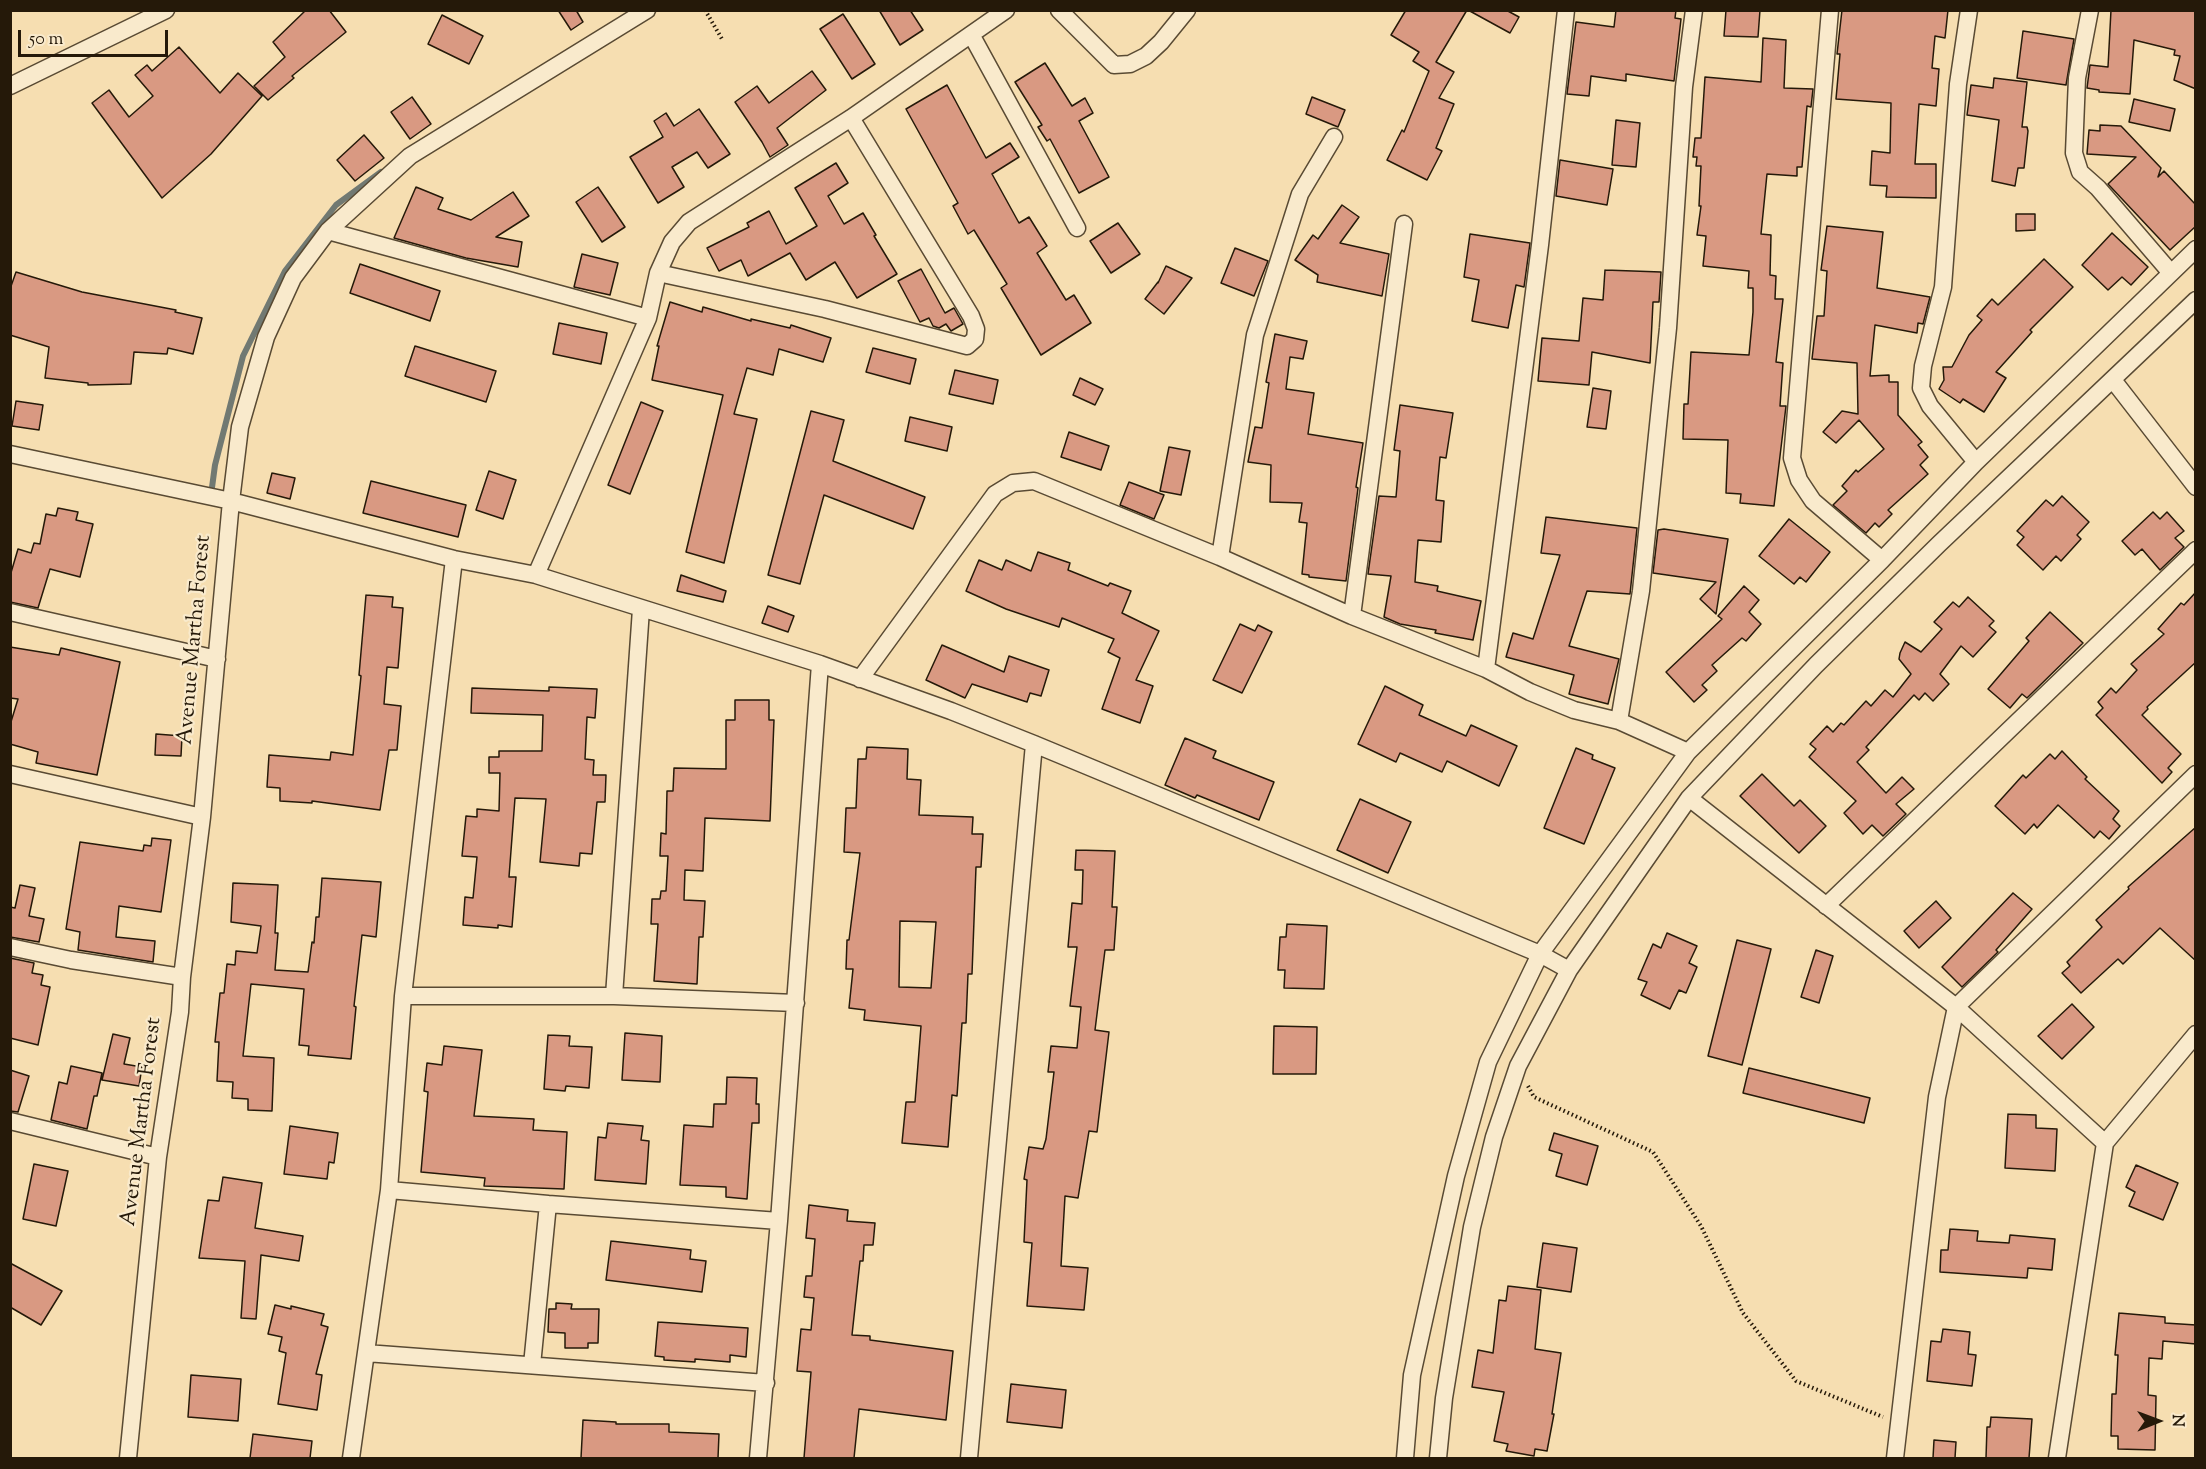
<!DOCTYPE html>
<html>
<head>
<meta charset="utf-8">
<style>
	body { margin:0 }
	#map { position:relative; width:2206px; height:1469px; overflow:hidden; background:#f6deb1; font-family:"Sorts Mill Goudy",serif }
	canvas { display:block }
	.frame { position:absolute; inset:0; border:12px solid #251909; pointer-events:none }
	.north { position:absolute; left:2128px; top:1391px; width:60px; height:60px; -webkit-text-stroke:4px #f9eacc; paint-order:stroke; rotate:89deg; font-size:16px; font-weight:700; line-height:24px; text-align:center; color:#251909 }
	.north::after { content:''; display:block; margin:auto; width:21px; height:27px; background:#251909; clip-path:polygon(50% 0,100% 100%,50% 72%,0 100%) }
	.scale { position:absolute; left:18px; top:30px; width:150px; height:27px; box-sizing:border-box; border:3px solid #251909; border-top:0; padding-left:8px; font-size:18px; line-height:21px; white-space:nowrap; color:#251909; -webkit-text-stroke:4px #f9eacc; paint-order:stroke }
</style>
</head>
<body>
<div id="map">
<canvas width="2206" height="1469"></canvas>
<div class="frame"></div>
<div class="north">N</div>
<div class="scale">50 m</div>
</div>
<script>
const g = document.querySelector('canvas').getContext('2d');
g.lineJoin = 'round';
function toPath(rows) {
  const path = new Path2D();
  for (const r of rows) {
    path.moveTo(r[0], r[1]);
    for (let i = 2; i < r.length; i += 2) path.lineTo(r[i], r[i + 1]);
  }
  return path;
}
function strokePath(path, color, width, dash) {
  g.strokeStyle = color;
  g.lineWidth = width;
  g.lineCap = dash ? 'butt' : 'round';
  g.setLineDash(dash || []);
  g.stroke(path);
}
function paint(path, color) {
  g.fillStyle = color;
  g.fill(path, 'evenodd');
}
function drawText(font, color, halo, rows, align = 'center') {
  g.font = font + ' "Sorts Mill Goudy",serif';
  g.lineWidth = 4.5;
  g.setLineDash([]);
  g.textBaseline = 'middle';
  g.strokeStyle = halo;
  g.fillStyle = color;
  for (const [text, x, y, turn = 0] of rows) {
    g.save();
    g.translate(x, y);
    g.rotate((+turn || 0) * Math.PI / 180);
    g.textAlign = isNaN(turn) ? turn : align;
    if (halo) g.strokeText(text, 0, 0);
    g.fillText(text, 0, 0);
    g.restore();
  }
}
const stream = toPath([
	[211,495,215,465,243,356,285,271,336,205,381,172]
]);
const building = toPath([
	[306,10,329,10,346,32,292,76,294,78,268,100,254,86,285,57,273,42,306,10],
	[558,10,576,10,583,22,571,30,558,10],
	[879,10,910,10,923,30,900,45,879,10],
	[1406,10,1467,10,1436,62,1454,72,1439,98,1454,104,1436,148,1442,151,1427,180,1387,160,1402,130,1404,132,1429,71,1413,61,1419,52,1391,35,1406,10],
	[1468,10,1506,10,1519,17,1510,33,1468,10],
	[1616,10,1676,10,1675,18,1681,19,1674,81,1626,74,1626,81,1591,76,1589,96,1567,94,1576,22,1614,27,1616,10],
	[1726,10,1760,10,1758,37,1724,36,1726,10],
	[1842,10,1948,10,1945,38,1935,36,1932,68,1939,69,1936,106,1919,104,1915,164,1936,164,1936,198,1886,197,1887,186,1870,185,1872,151,1890,153,1891,103,1836,99,1840,54,1837,54,1842,10],
	[2111,10,2196,10,2196,89,2174,80,2180,56,2174,55,2175,50,2134,40,2130,94,2099,92,2099,90,2087,88,2090,65,2108,67,2111,10],
	[843,14,875,64,852,79,820,29,843,14],
	[442,15,483,36,469,64,428,44,442,15],
	[2023,31,2074,39,2066,85,2017,78,2023,31],
	[1763,38,1786,40,1784,88,1813,89,1811,107,1807,106,1802,167,1797,167,1797,176,1767,174,1761,234,1771,235,1770,275,1776,276,1775,299,1783,299,1776,362,1783,363,1780,406,1786,406,1774,506,1740,503,1741,494,1726,493,1728,440,1683,439,1684,404,1688,404,1691,352,1749,355,1753,312,1753,288,1748,288,1749,271,1703,266,1706,236,1697,235,1701,206,1699,206,1701,166,1696,166,1697,157,1693,157,1695,138,1701,138,1705,77,1761,82,1763,38],
	[179,47,220,93,238,73,262,96,211,154,162,198,92,103,109,90,129,117,153,96,135,75,147,65,152,71,179,47],
	[1045,63,1072,106,1085,98,1093,113,1079,121,1109,177,1079,193,1050,139,1047,141,1038,127,1042,125,1015,82,1045,63],
	[812,71,826,90,777,128,788,145,770,157,762,142,735,102,757,86,769,103,812,71],
	[1994,78,2027,82,2022,127,2027,127,2028,131,2024,168,2018,168,2015,186,1992,181,1999,120,1967,115,1971,85,1993,88,1994,78],
	[947,85,986,158,1010,143,1019,157,992,174,1019,223,1029,217,1047,246,1037,253,1066,300,1074,295,1091,323,1041,355,1001,288,1007,284,974,230,968,234,953,206,958,203,906,109,947,85],
	[412,97,431,124,410,139,391,112,412,97],
	[1312,97,1345,110,1338,127,1306,114,1312,97],
	[2134,99,2175,109,2170,131,2129,122,2134,99],
	[699,109,730,154,708,168,697,152,672,167,684,187,658,203,630,157,663,137,654,121,666,113,674,126,699,109],
	[1616,120,1640,123,1636,167,1612,165,1616,120],
	[2100,125,2121,126,2161,168,2158,177,2164,171,2196,205,2196,226,2170,250,2108,184,2136,157,2087,154,2089,130,2100,131,2100,125],
	[364,135,384,158,355,181,337,160,364,135],
	[1560,160,1613,169,1607,205,1556,196,1560,160],
	[836,163,848,183,828,196,844,224,863,213,876,235,874,236,897,274,857,298,835,262,806,280,790,253,748,276,741,260,719,271,707,248,749,227,747,223,769,211,786,244,817,226,795,188,836,163],
	[416,187,443,198,438,209,471,220,513,192,529,216,496,237,522,242,518,267,466,258,394,238,416,187],
	[598,187,625,227,602,242,576,202,598,187],
	[1342,205,1359,217,1340,243,1389,254,1382,296,1317,282,1318,275,1295,260,1313,235,1318,239,1342,205],
	[2016,214,2035,214,2035,230,2016,231,2016,214],
	[1118,223,1140,254,1111,273,1090,241,1118,223],
	[1827,226,1883,232,1877,288,1930,297,1923,324,1918,323,1917,333,1875,325,1870,376,1889,375,1889,382,1898,382,1898,415,1922,442,1918,445,1928,457,1920,465,1928,474,1888,510,1892,514,1879,527,1875,523,1866,533,1833,505,1847,491,1842,486,1856,470,1858,472,1884,449,1859,420,1836,443,1823,432,1842,411,1858,414,1857,363,1812,359,1817,316,1824,316,1827,271,1821,270,1827,226],
	[2112,233,2148,267,2131,285,2122,277,2108,290,2082,265,2112,233],
	[1470,234,1530,243,1524,287,1516,285,1508,328,1472,321,1479,280,1464,277,1470,234],
	[1235,248,1268,261,1254,296,1221,283,1235,248],
	[582,254,618,263,610,295,574,287,582,254],
	[2044,259,2073,287,2030,330,2032,332,1996,372,2006,378,1984,412,1963,399,1960,403,1939,389,1944,380,1943,367,1952,367,1969,335,1982,320,1977,316,1992,299,1998,305,2044,259],
	[360,264,440,291,430,321,350,293,360,264],
	[1166,266,1192,278,1164,314,1145,299,1158,282,1158,283,1166,266],
	[921,269,945,313,954,308,963,324,951,331,946,324,939,328,933,326,929,318,920,322,898,281,921,269],
	[1605,270,1661,272,1659,302,1653,302,1650,363,1592,352,1589,385,1538,381,1542,338,1579,341,1583,298,1603,300,1605,270],
	[16,272,82,292,176,310,175,312,202,318,193,354,168,348,167,354,134,352,131,384,88,385,88,383,45,378,49,347,10,335,10,289,16,272],
	[670,302,702,312,703,307,751,321,751,319,790,328,791,325,831,338,823,362,779,349,773,375,747,368,734,414,757,419,724,563,686,552,723,395,652,380,659,346,657,346,670,302],
	[559,323,607,333,601,364,553,354,559,323],
	[1275,334,1307,341,1303,359,1290,357,1286,389,1314,393,1308,434,1363,443,1356,487,1358,488,1346,581,1309,577,1309,575,1302,574,1307,523,1299,522,1302,503,1270,502,1271,465,1248,462,1255,427,1262,428,1269,383,1266,382,1275,334],
	[415,346,496,371,486,402,405,376,415,346],
	[873,348,916,359,910,384,866,372,873,348],
	[955,370,998,380,993,404,949,394,955,370],
	[1080,378,1103,389,1095,405,1073,395,1080,378],
	[1593,388,1611,391,1606,429,1587,427,1593,388],
	[16,401,43,405,39,430,12,426,16,401],
	[641,402,663,411,630,494,608,485,641,402],
	[1400,405,1453,413,1446,458,1440,457,1436,500,1444,501,1441,542,1418,540,1415,582,1438,586,1437,591,1481,601,1473,640,1435,633,1436,630,1400,624,1384,617,1391,576,1368,574,1379,496,1396,497,1400,451,1394,450,1400,405],
	[811,411,844,420,833,461,925,497,913,529,824,495,800,584,768,575,811,411],
	[910,417,952,427,947,451,905,441,910,417],
	[1069,432,1109,446,1101,470,1061,457,1069,432],
	[1169,447,1190,451,1181,495,1160,491,1169,447],
	[489,471,516,480,503,519,476,510,489,471],
	[272,473,295,478,290,499,267,493,272,473],
	[371,481,466,505,458,537,363,513,371,481],
	[1129,482,1164,495,1154,519,1120,505,1129,482],
	[2062,496,2089,522,2077,535,2081,539,2061,561,2056,556,2043,570,2017,545,2024,537,2017,531,2046,500,2053,506,2062,496],
	[58,508,78,512,76,520,93,524,80,577,50,569,38,608,10,602,10,576,18,549,31,553,34,543,40,544,46,514,56,516,58,508],
	[2153,512,2160,519,2167,512,2184,531,2175,538,2184,547,2160,570,2142,549,2135,555,2122,541,2153,512],
	[1546,517,1637,528,1630,594,1587,591,1569,646,1619,659,1608,704,1569,694,1574,675,1506,657,1513,633,1533,639,1560,555,1541,553,1546,517],
	[1789,519,1830,552,1806,582,1800,577,1794,584,1759,556,1789,519],
	[1664,529,1728,539,1716,614,1700,599,1716,582,1653,573,1658,530,1664,529],
	[1038,552,1070,563,1068,570,1108,586,1110,583,1131,591,1122,613,1159,631,1136,680,1153,686,1140,723,1102,709,1120,658,1108,652,1114,639,1062,618,1059,627,1006,609,966,591,979,560,1002,570,1006,560,1031,571,1038,552],
	[681,575,726,591,723,602,677,591,681,575],
	[1744,586,1759,600,1749,612,1761,624,1746,641,1742,638,1712,665,1717,671,1702,685,1707,690,1694,702,1666,672,1722,619,1718,616,1744,586],
	[2196,592,2196,662,2147,707,2148,709,2142,715,2181,754,2168,768,2172,772,2162,783,2096,715,2103,708,2098,702,2111,688,2116,693,2137,670,2131,664,2164,634,2158,629,2181,603,2184,605,2196,592],
	[366,595,393,597,392,607,403,608,398,668,387,667,384,704,401,706,397,750,389,750,380,810,312,801,312,803,280,801,280,788,267,787,269,755,330,760,331,752,353,755,361,676,359,675,366,595],
	[1968,597,1994,621,1989,626,1996,632,1973,657,1961,646,1940,674,1949,684,1933,701,1925,693,1919,700,1914,695,1866,747,1869,750,1857,762,1886,793,1902,777,1914,789,1896,804,1906,814,1883,836,1872,825,1863,834,1844,813,1856,801,1809,757,1816,749,1810,744,1827,726,1833,732,1841,723,1844,725,1866,701,1871,706,1885,690,1893,697,1911,674,1899,659,1900,653,1905,642,1921,652,1942,629,1934,622,1953,602,1959,607,1968,597],
	[768,606,794,616,788,632,762,623,768,606],
	[2050,612,2083,643,2027,698,2022,694,2010,708,1988,689,2029,641,2026,638,2050,612],
	[1240,624,1255,631,1258,625,1272,632,1242,693,1213,680,1240,624],
	[942,645,1004,672,1009,656,1049,670,1041,696,1030,693,1027,702,972,684,965,698,926,680,942,645],
	[10,647,59,655,61,648,120,662,97,775,36,763,38,752,10,744,10,725,18,699,10,698,10,647],
	[1385,686,1423,705,1419,715,1466,736,1471,725,1517,746,1499,786,1447,761,1442,772,1400,753,1396,762,1358,744,1385,686],
	[549,687,597,689,595,718,587,717,585,759,594,760,593,775,606,775,605,802,597,802,592,854,580,853,579,866,540,862,546,799,515,798,509,877,516,877,512,927,498,925,498,928,463,925,465,897,473,898,477,857,462,856,466,816,477,817,477,809,499,811,500,773,489,773,489,757,499,757,499,751,542,751,543,715,471,713,472,688,549,691,549,687],
	[735,700,769,700,769,720,774,720,770,821,705,818,703,871,685,870,684,900,705,901,703,937,699,937,697,984,654,981,658,924,651,924,652,899,660,899,661,891,666,891,668,856,660,856,661,833,666,834,667,791,673,791,674,768,726,769,726,720,735,720,735,700],
	[156,734,182,736,181,756,155,755,156,734],
	[1185,738,1216,751,1213,758,1274,782,1259,820,1197,795,1195,798,1165,785,1185,738],
	[867,747,908,749,907,779,921,780,919,815,973,817,972,834,983,834,981,867,976,867,972,974,968,974,966,1023,962,1023,957,1096,952,1095,948,1147,902,1143,906,1102,915,1102,921,1026,864,1020,865,1010,849,1008,853,969,846,969,847,940,849,940,860,853,844,852,846,808,856,808,858,759,866,759,867,747],
	[900,921,936,922,931,988,899,987,900,921],
	[1576,748,1593,755,1592,759,1615,768,1584,844,1544,828,1576,748],
	[2062,751,2087,777,2085,779,2119,811,2113,819,2120,826,2109,839,2100,831,2094,838,2058,805,2037,828,2034,824,2025,834,1995,806,2023,775,2026,778,2050,754,2055,759,2062,751],
	[1762,774,1794,806,1800,800,1826,826,1799,853,1740,796,1762,774],
	[1360,799,1411,822,1388,873,1337,850,1360,799],
	[2196,827,2196,961,2160,928,2123,964,2118,959,2081,993,2062,973,2070,966,2067,962,2102,927,2096,920,2129,889,2128,887,2196,827],
	[152,838,171,840,161,912,119,906,116,937,155,941,153,962,78,950,80,932,66,929,80,842,143,851,144,845,151,846,152,838],
	[1076,850,1115,851,1112,907,1117,907,1114,950,1105,950,1095,1030,1109,1032,1097,1132,1089,1131,1078,1198,1065,1196,1061,1266,1088,1268,1084,1310,1027,1306,1032,1243,1024,1242,1027,1180,1024,1179,1029,1147,1043,1149,1046,1139,1054,1072,1048,1072,1051,1046,1077,1048,1081,1007,1070,1006,1077,947,1068,947,1072,903,1082,904,1083,870,1075,870,1076,850],
	[322,878,381,882,376,937,362,935,354,1006,356,1007,351,1059,308,1055,309,1046,299,1045,304,989,251,984,243,1056,274,1058,272,1111,248,1110,248,1099,232,1098,233,1082,217,1081,219,1042,215,1042,220,993,224,993,227,964,235,965,236,951,257,953,261,926,231,922,233,883,278,885,275,933,278,933,275,970,308,972,312,942,314,943,316,917,319,917,322,878],
	[20,885,35,888,29,916,44,919,39,942,10,937,10,907,15,908,20,885],
	[2013,893,2032,909,1996,950,1998,952,1962,987,1942,967,2013,893],
	[1936,901,1951,918,1919,948,1904,931,1936,901],
	[1287,924,1327,926,1324,989,1284,988,1285,970,1278,970,1280,937,1286,937,1287,924],
	[1667,933,1697,946,1689,963,1697,967,1686,993,1679,990,1670,1009,1641,995,1647,982,1638,979,1653,944,1661,948,1667,933],
	[1737,940,1771,949,1742,1065,1708,1056,1737,940],
	[1816,950,1833,956,1819,1003,1801,997,1816,950],
	[10,958,34,963,32,973,43,975,41,985,50,987,38,1045,10,1038,10,958],
	[2072,1004,2094,1027,2062,1059,2038,1036,2072,1004],
	[1274,1026,1317,1027,1316,1074,1273,1074,1274,1026],
	[625,1033,662,1036,660,1082,622,1080,625,1033],
	[113,1034,130,1038,124,1064,142,1067,139,1086,102,1080,113,1034],
	[548,1035,570,1036,569,1046,592,1047,589,1088,566,1086,565,1091,544,1089,548,1035],
	[444,1046,482,1050,474,1116,534,1119,533,1130,567,1132,564,1189,484,1186,485,1178,421,1172,428,1092,424,1091,427,1063,442,1065,444,1046],
	[71,1066,102,1073,97,1096,94,1096,87,1129,51,1120,59,1082,67,1084,71,1066],
	[1749,1068,1870,1098,1864,1123,1743,1093,1749,1068],
	[10,1070,29,1076,18,1112,10,1111,10,1070],
	[727,1077,757,1078,756,1104,759,1104,759,1123,752,1123,747,1199,726,1197,726,1187,680,1185,684,1125,713,1127,714,1104,726,1104,727,1077],
	[2008,1114,2036,1115,2036,1128,2057,1129,2055,1171,2005,1168,2008,1114],
	[608,1123,643,1126,641,1140,649,1141,646,1184,595,1180,598,1137,606,1138,608,1123],
	[290,1126,338,1133,334,1163,329,1162,327,1179,284,1174,290,1126],
	[1554,1133,1598,1146,1587,1185,1556,1176,1562,1154,1549,1150,1554,1133],
	[34,1164,68,1171,56,1226,23,1219,34,1164],
	[2136,1165,2178,1183,2163,1220,2129,1206,2135,1192,2126,1187,2136,1165],
	[223,1177,262,1183,255,1228,303,1236,299,1261,261,1255,256,1319,241,1318,245,1261,199,1258,208,1200,219,1201,223,1177],
	[809,1205,848,1210,847,1221,875,1223,873,1245,864,1245,863,1261,860,1261,852,1335,870,1336,870,1340,953,1351,946,1420,859,1409,854,1458,804,1458,811,1372,797,1371,801,1329,811,1330,814,1298,804,1297,806,1276,812,1276,815,1239,806,1238,809,1205],
	[1950,1229,1978,1231,1977,1241,2009,1243,2010,1235,2055,1239,2052,1270,2028,1268,2027,1278,1940,1272,1941,1250,1948,1250,1950,1229],
	[611,1241,691,1250,690,1259,706,1261,702,1292,606,1280,611,1241],
	[1543,1243,1577,1248,1571,1292,1537,1287,1543,1243],
	[10,1263,62,1291,41,1325,10,1307,10,1263],
	[1508,1286,1541,1290,1535,1349,1561,1353,1552,1414,1554,1414,1547,1451,1535,1449,1534,1456,1506,1451,1508,1444,1494,1441,1504,1392,1472,1387,1478,1350,1493,1353,1499,1300,1506,1301,1508,1286],
	[556,1303,572,1304,571,1309,599,1309,598,1343,588,1343,588,1348,565,1348,565,1333,548,1332,549,1309,556,1309,556,1303],
	[275,1305,291,1309,291,1306,324,1314,321,1325,328,1327,316,1374,322,1375,317,1410,278,1404,286,1353,279,1351,282,1337,268,1334,275,1305],
	[2119,1313,2165,1317,2165,1323,2196,1325,2196,1344,2163,1341,2162,1359,2149,1358,2148,1395,2156,1396,2155,1450,2118,1449,2118,1436,2111,1436,2112,1394,2116,1394,2118,1355,2115,1355,2119,1313],
	[658,1322,748,1328,746,1357,730,1355,730,1362,695,1359,695,1362,664,1360,664,1357,655,1356,658,1322],
	[1943,1329,1970,1332,1968,1354,1976,1355,1972,1386,1927,1381,1931,1341,1941,1342,1943,1329],
	[191,1375,241,1379,238,1421,188,1417,191,1375],
	[1011,1384,1066,1390,1062,1428,1007,1422,1011,1384],
	[1991,1417,2032,1419,2029,1458,1986,1458,1987,1427,1990,1427,1991,1417],
	[583,1420,616,1422,616,1424,669,1424,669,1432,719,1434,718,1458,581,1458,583,1420],
	[253,1434,312,1441,310,1458,250,1458,253,1434],
	[1934,1440,1956,1442,1955,1458,1933,1458,1934,1440]
]);
const path = toPath([
	[705,10,722,39],
	[1528,1086,1534,1097,1653,1152,1701,1226,1743,1313,1796,1381,1883,1417]
]);
const street = toPath([
	[1059,10,1114,65,1130,64,1146,56,1161,42,1187,10],
	[1830,10,1792,458,1799,480,1813,501,1882,560],
	[1969,10,1958,84,1943,287,1923,366,1921,388,1930,406,1976,462],
	[2090,10,2077,78,2074,153,2080,172,2098,188,2171,273],
	[972,36,1077,228],
	[10,86,166,10],
	[328,231,648,318],
	[658,273,825,309,967,346,975,339,976,329,971,316,851,118],
	[2113,380,2196,487],
	[10,454,231,501,454,559,536,575,820,664,951,711,1034,744,1540,954,1569,970],
	[1220,557,1255,335,1300,194,1334,137],
	[536,575,648,318,658,273,672,242,689,222,851,118,1006,10],
	[10,612,217,659],
	[1352,616,1404,224],
	[1486,669,1540,245,1566,10],
	[860,679,995,494,1013,483,1034,481,1220,557,1352,616,1486,669,1530,692,1574,710,1619,721,1688,752],
	[1619,721,1641,591,1668,328,1684,87,1694,10],
	[10,774,202,817],
	[1689,798,1956,1007,2105,1143],
	[1826,906,2196,550],
	[10,947,71,960,182,977],
	[403,996,614,996,796,1003],
	[614,996,641,609],
	[10,1121,158,1157],
	[389,1190,548,1204,779,1221],
	[366,1353,766,1383],
	[532,1365,548,1204],
	[128,1458,158,1157,180,1012,182,977,202,817,231,501,240,427,266,337,293,278,328,231,410,156,647,10],
	[351,1458,389,1190,403,996,454,559],
	[758,1458,779,1221,820,664],
	[969,1458,1034,744],
	[1405,1458,1412,1375,1456,1176,1488,1062,1540,954,1688,752,1882,560,1976,462,2196,249],
	[1438,1458,1444,1398,1472,1227,1494,1137,1518,1066,1569,970,1689,798,1816,665,1939,544,2196,300],
	[1895,1458,1937,1097,1956,1007,2196,774],
	[2057,1458,2105,1143,2196,1034]
]);
const streetNames = [
	["Avenue Martha Forest",196,640,-85],
	["Avenue Martha Forest",143,1122,-83]
];
strokePath(stream, '#717972', 6);
paint(building, '#d99982');
strokePath(building, '#251909', 1.5);
strokePath(street, '#594a33', 19);
strokePath(path, '#251909', 4, [1.5, 3]);
strokePath(street, '#f9eacc', 16);
drawText('22px', '#251909', '#f9eacc', streetNames);
</script>
</body>
</html>
